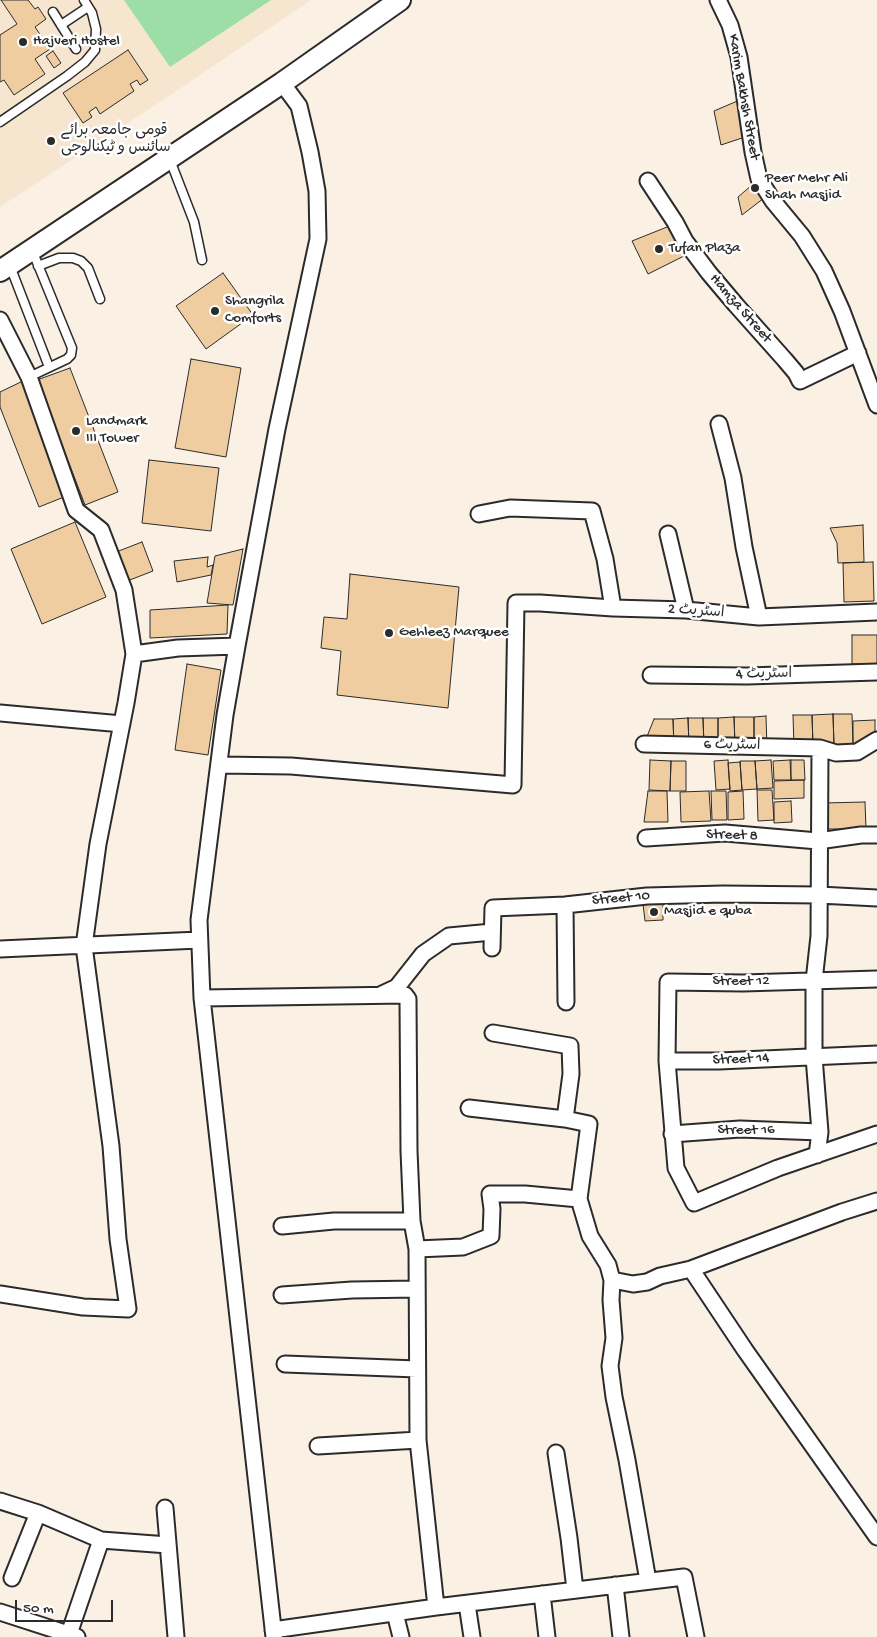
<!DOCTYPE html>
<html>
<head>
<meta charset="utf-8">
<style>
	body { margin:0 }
	#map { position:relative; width:877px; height:1637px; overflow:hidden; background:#faf0e3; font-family:"Gochi Hand",sans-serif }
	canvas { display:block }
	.scale { position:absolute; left:15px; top:1600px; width:98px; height:22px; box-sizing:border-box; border:2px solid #2b2b2b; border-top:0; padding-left:6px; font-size:15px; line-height:18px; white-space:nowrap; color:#2b2b2b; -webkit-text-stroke:4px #fff; paint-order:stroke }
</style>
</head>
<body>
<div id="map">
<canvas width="877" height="1637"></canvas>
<div class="scale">50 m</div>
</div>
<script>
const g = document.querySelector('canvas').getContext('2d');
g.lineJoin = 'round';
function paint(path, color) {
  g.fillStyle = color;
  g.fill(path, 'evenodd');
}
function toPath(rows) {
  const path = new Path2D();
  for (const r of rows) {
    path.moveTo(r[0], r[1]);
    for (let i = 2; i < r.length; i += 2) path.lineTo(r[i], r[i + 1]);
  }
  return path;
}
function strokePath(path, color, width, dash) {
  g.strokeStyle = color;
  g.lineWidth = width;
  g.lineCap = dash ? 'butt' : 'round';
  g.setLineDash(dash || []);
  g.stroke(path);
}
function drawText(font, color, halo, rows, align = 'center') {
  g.font = font + ' "Gochi Hand","Playpen Sans Arabic",sans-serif';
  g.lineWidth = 5;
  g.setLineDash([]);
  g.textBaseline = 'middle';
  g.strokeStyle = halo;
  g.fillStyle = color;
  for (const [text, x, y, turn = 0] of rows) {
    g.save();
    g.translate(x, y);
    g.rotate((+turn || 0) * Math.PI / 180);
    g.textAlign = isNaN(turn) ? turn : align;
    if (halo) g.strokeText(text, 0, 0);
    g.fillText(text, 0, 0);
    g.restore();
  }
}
const built = toPath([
	[0,0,311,0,166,98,0,207]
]);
const green = toPath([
	[124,0,271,0,170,67]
]);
const building = toPath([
	[1,0,28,0,35,9,38,7,46,19,35,27,50,49,35,59,45,74,14,95,4,80,0,82,0,35,17,24,1,0],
	[128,50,148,80,140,85,137,80,130,84,134,91,100,114,96,107,89,112,92,117,83,123,63,93,128,50],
	[53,51,61,63,54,68,46,56,53,51],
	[742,99,748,136,721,145,714,111,742,99],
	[759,179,764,198,742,215,738,197,759,179],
	[675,222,684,256,648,274,632,241,667,227,675,222],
	[223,273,253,315,206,349,176,306,223,273],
	[191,359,241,368,226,457,175,448,191,359],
	[70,368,118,492,85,505,37,380,70,368],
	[25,380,69,495,39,507,0,407,0,392,25,380],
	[149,460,219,468,211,531,142,523,149,460],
	[75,522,106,597,42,624,11,549,75,522],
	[863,525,864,562,838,563,837,543,830,528,863,525],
	[142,542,153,571,122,583,111,554,142,542],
	[243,549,233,605,207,603,215,556,243,549],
	[208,557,207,567,213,565,211,575,177,582,174,561,208,557],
	[873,562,874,601,844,602,843,563,873,562],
	[350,574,459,587,448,708,337,695,341,651,321,648,324,617,347,619,350,574],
	[228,605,227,634,150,638,150,610,228,605],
	[852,635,877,635,877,664,852,664,852,635],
	[187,664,221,670,208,755,175,750,187,664],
	[833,714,852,714,853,745,834,746,833,714],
	[833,714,834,746,813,746,812,715,833,714],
	[793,715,812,715,813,746,794,747,793,715],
	[766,716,767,747,754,747,754,717,766,716],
	[734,717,754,717,754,745,735,745,734,717],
	[734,717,735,745,718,746,718,718,734,717],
	[688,718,703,718,704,746,689,746,688,718],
	[688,718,689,746,674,747,673,719,688,718],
	[703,718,718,718,718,746,704,746,703,718],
	[654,719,673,719,674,747,644,744,654,719],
	[875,720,875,745,853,745,853,721,875,720],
	[650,760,671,761,670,791,649,790,650,760],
	[728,760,730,789,716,790,714,761,728,760],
	[771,760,773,788,757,789,755,761,771,760],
	[790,760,791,780,774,780,773,761,790,760],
	[791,760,804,760,805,780,791,780,791,760],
	[671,761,686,761,686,791,670,791,671,761],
	[755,761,757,789,742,790,740,761,755,761],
	[740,762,742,790,730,791,728,763,740,762],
	[804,780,804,798,774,799,774,781,804,780],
	[757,790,772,790,774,820,758,821,757,790],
	[648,791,667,791,668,822,644,822,648,791],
	[709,791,711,821,681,822,680,792,709,791],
	[711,791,726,791,727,820,712,820,711,791],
	[743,791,744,819,728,820,728,792,743,791],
	[791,801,792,822,774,823,774,802,791,801],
	[865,802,866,829,824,829,823,803,865,802],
	[663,903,663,920,645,921,643,904,663,903]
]);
const lane = toPath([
	[53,12,76,49],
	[61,25,88,7],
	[0,122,67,76,85,62,95,50,96,29,92,13,84,0],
	[170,160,194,222,202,260],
	[10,266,49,367],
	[38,266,59,258,73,258,81,261,88,268,100,299],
	[29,377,67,359,71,355,72,348,32,250]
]);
const street = toPath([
	[718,0,730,25,739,57,753,152,759,179,773,201,802,236,824,271,842,311,877,405],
	[648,181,675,222,685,241,709,273,736,305,785,360,796,373,800,381,858,353],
	[0,320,29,377,76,510,101,530,124,590,134,654,126,703,98,844,84,946,111,1146,118,1239,128,1309,83,1307,0,1294],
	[719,424,733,478,744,547,759,617],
	[479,514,510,508,592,511,605,559,613,608],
	[668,534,686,610],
	[134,654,178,648,237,646],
	[651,675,747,676,877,672],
	[0,713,122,724],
	[644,744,820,748,836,753,857,752,877,740],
	[219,765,291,766,513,785,516,603,540,603,613,608,686,610,759,617,877,612],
	[646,838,725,833,818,841,861,835,877,835],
	[565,905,566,1002],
	[492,948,493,908,565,905,647,896,723,894,819,895,877,898],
	[0,949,199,940],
	[877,979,743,983,668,982,667,1061,676,1168,694,1203,778,1168,877,1134],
	[382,994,397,987,423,954,449,936,492,932],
	[202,998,405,995,408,999,409,1151,412,1221,417,1249,418,1440,436,1607],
	[493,1033,570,1046,571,1074,565,1119,589,1124,579,1199,590,1236,608,1265,612,1280],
	[667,1061,719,1061,877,1054],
	[469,1108,565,1119],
	[672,1134,740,1129,820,1132],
	[817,1155,820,1132,814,1057,814,981,819,936,820,748],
	[282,1226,334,1221,412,1221],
	[417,1249,463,1247,491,1236,492,1209,490,1194,525,1194,579,1199],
	[691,1269,745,1350,877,1537],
	[282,1295,352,1290,416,1289],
	[285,1364,417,1369],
	[318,1446,418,1440],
	[556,1453,569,1538,575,1590],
	[0,1501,38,1513,101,1540,168,1545],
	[165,1508,176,1637],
	[12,1578,38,1513],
	[648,1581,627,1460,614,1397,610,1366,614,1338,611,1300,612,1280,633,1284,647,1282,660,1276,691,1269,842,1212,877,1201],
	[615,1585,621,1637],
	[542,1594,547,1637],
	[467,1604,472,1637],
	[0,1612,77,1637],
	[395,1613,401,1637],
	[273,1630,436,1607,684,1577,696,1637],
	[68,1637,101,1540],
	[274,1637,202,998,199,920,225,715,237,646,277,429,318,239,317,191,310,152,299,106,282,83]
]);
const secondary = toPath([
	[0,271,282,83,400,0]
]);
const markers = [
	[23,42,5,"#2b2b2b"],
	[51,141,5,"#2b2b2b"],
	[755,188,5,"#2b2b2b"],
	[659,249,5,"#2b2b2b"],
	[215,311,5,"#2b2b2b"],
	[76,431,5,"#2b2b2b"],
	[389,633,5,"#2b2b2b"],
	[654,912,5,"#2b2b2b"]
];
const poiNames = [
	["Hajveri Hostel",33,42],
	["قومی جامعہ برائے",61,132],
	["سائنس و ٹیکنالوجی",61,149],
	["Peer Mehr Ali",765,179],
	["Shah Masjid",765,196],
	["Tufan Plaza",669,249],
	["Shangrila",225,302],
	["Comforts",225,319],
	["Landmark",86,422],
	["III Tower",86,439],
	["Gehleez Marquee",399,633],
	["Masjid e quba",664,912]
];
const streetNames = [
	["Karim Bakhsh Street",743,97,80],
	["Hamza Street",740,309,49],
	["اسٹریٹ 2",696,612,4],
	["اسٹریٹ 4",764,675,-1],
	["اسٹریٹ 6",732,746,1],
	["Street 8",732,836,2],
	["Street 10",621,899,-5],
	["Street 12",741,982],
	["Street 14",741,1060,-2],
	["Street 16",746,1131]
];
paint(built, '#f7e6cf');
paint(green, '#9ddda6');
paint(building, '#f0cda1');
strokePath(building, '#2b2b2b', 1);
strokePath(lane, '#2b2b2b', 11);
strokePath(street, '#2b2b2b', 19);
strokePath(secondary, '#2b2b2b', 24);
strokePath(lane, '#fff', 8);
strokePath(street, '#fff', 15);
strokePath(secondary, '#fff', 20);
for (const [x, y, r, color] of markers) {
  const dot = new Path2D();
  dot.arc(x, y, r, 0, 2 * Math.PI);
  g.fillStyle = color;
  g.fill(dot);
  strokePath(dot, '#fff', 2);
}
drawText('15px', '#2b2b2b', '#fff', poiNames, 'left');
drawText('15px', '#2b2b2b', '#fff', streetNames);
</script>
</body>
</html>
